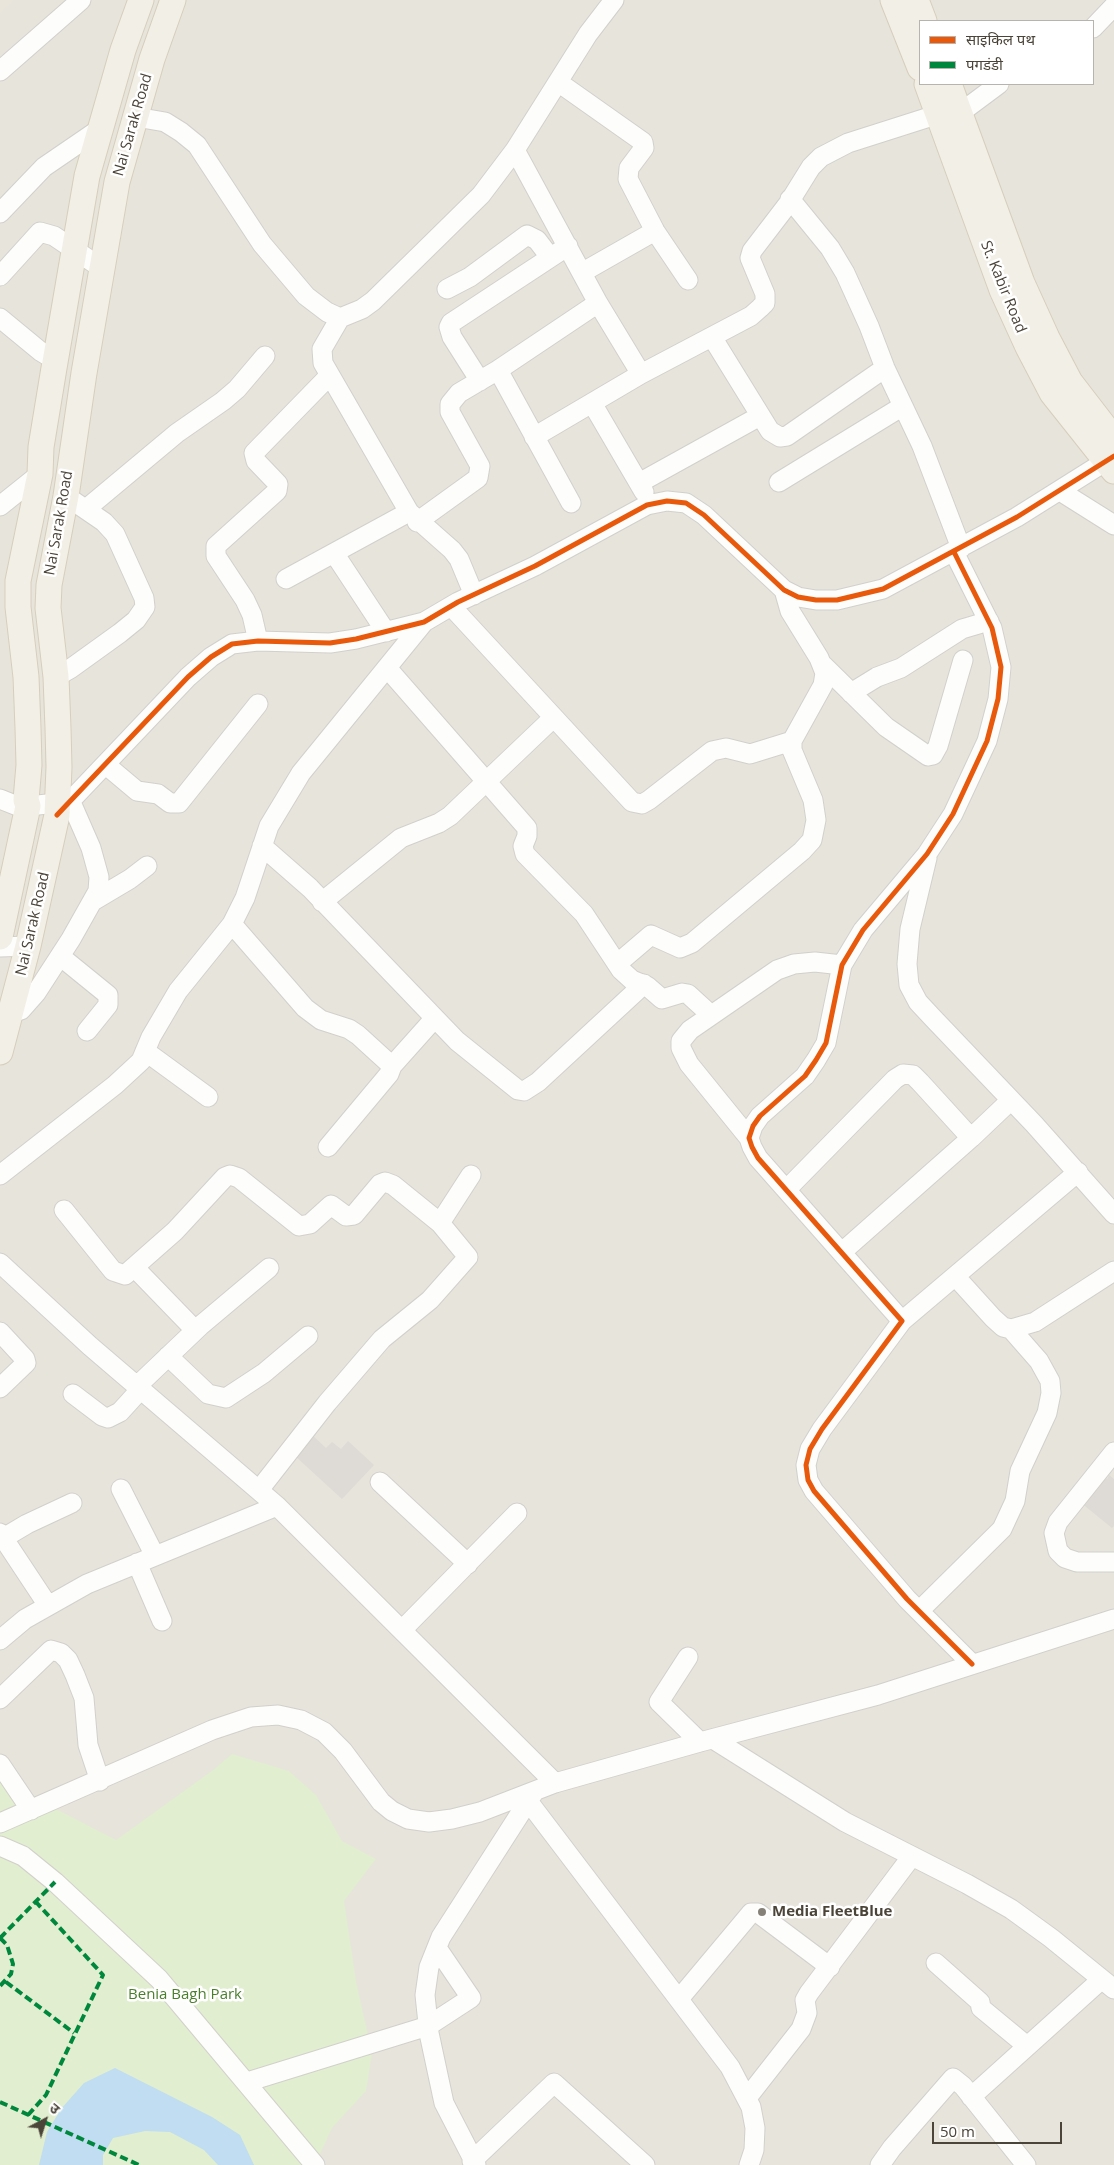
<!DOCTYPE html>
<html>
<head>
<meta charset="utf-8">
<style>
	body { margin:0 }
	#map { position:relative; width:1114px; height:2165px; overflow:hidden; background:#f4f2ee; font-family:"Open Sans","Noto Sans Devanagari",sans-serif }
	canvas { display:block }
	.legend { position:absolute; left:919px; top:20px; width:175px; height:65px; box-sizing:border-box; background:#fff; border:1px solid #b7b4b0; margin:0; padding:6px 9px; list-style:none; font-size:15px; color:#4b4439 }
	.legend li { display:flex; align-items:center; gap:10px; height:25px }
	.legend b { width:25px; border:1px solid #b7b4b0 }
	.north { position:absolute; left:20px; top:2095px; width:50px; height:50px; -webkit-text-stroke:4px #fff; paint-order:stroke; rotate:40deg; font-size:14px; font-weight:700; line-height:20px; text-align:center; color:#4b4439 }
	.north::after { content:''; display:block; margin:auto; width:18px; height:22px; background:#4b4439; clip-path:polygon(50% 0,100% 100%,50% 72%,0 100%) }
	.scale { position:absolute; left:932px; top:2122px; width:130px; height:22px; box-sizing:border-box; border:2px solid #4b4439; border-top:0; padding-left:6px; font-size:15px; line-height:18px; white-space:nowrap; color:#4b4439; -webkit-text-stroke:4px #fff; paint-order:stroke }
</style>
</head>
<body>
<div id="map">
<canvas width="1114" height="2165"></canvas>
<ul class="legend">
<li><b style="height:6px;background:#e8590c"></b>साइकिल पथ</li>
<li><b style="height:6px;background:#00873e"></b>पगडंडी</li>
</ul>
<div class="north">उ</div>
<div class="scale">50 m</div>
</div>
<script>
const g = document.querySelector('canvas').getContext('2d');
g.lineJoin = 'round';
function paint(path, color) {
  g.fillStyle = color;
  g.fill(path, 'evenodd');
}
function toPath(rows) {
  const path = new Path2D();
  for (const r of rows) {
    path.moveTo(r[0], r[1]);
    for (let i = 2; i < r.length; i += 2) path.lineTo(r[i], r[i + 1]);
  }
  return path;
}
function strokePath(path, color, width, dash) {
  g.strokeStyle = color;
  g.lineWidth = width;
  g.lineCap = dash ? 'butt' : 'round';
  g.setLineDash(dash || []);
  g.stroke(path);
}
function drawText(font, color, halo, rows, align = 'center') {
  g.font = font + ' "Open Sans",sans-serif';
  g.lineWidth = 5;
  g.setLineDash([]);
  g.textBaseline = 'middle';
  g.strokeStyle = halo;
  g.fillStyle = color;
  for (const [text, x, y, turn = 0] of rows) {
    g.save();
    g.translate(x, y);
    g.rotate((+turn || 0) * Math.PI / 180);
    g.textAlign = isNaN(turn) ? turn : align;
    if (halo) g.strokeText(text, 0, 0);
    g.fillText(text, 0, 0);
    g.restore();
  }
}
const residential = toPath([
	[0,0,1114,0,1114,2165,0,2165],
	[920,21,1093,21,1093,84,920,84]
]);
const education = toPath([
	[0,0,14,0,0,13]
]);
const green = toPath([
	[232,1754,289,1771,316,1795,342,1841,376,1859,344,1901,356,1981,372,2053,366,2091,332,2128,315,2165,0,2165,0,1780,116,1840,213,1770]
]);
const water = toPath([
	[115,2068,212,2117,240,2135,254,2165,218,2165,204,2150,170,2132,145,2131,113,2138,103,2155,103,2165,39,2165,47,2132,61,2109,84,2083]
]);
const building = toPath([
	[312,1435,326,1448,332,1442,341,1449,348,1441,374,1465,342,1499,294,1455],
	[1102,1475,1107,1479,1109,1475,1114,1479,1114,1526,1112,1528,1080,1502]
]);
const minor = toPath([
	[1093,28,1114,6],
	[0,71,81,0],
	[558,82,643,142,644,148,629,168,628,179,655,231,688,280],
	[960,113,999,84],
	[136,117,165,122,181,132,197,145,262,244,306,296,327,312,340,318,362,309,373,301,481,195,515,150,588,34,614,0],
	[515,150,598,303,498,370,571,503],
	[790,199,830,248,845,273,869,326,885,368,922,446,961,548],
	[0,213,44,167,101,128],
	[583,272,655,231],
	[0,276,40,232,54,236,103,269],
	[447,289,470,277,527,235,537,240,550,257],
	[0,318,40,351,55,360],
	[340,318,322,349,323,363,409,512,452,550,459,559,474,595],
	[712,337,770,431,780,437,787,436,885,368],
	[641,374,751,316,760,308,765,303,765,294,750,258,752,251,788,204,811,167,821,157,848,143,939,114],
	[480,381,452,337,449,327,451,323,568,246],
	[592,403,644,492],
	[534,437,641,374,598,303],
	[779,482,903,406],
	[639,483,760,416],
	[1060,491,1114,525],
	[0,506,40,474],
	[86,509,177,433,223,401,237,389,265,356],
	[417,522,478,478,480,466,450,412,450,404,459,393,498,370],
	[954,552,992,628,1001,667,998,699,987,741,953,814,927,854,863,930,842,965,826,1043,816,1060,805,1076,760,1116,753,1126,749,1138,752,1147,758,1158,902,1321,822,1429,810,1449,806,1465,808,1480,814,1491,907,1599,972,1664],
	[334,553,386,632],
	[286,579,409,512],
	[451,606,632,802,642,804,649,800,712,751,726,748,750,754,792,741],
	[258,641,252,615,245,600,216,556,216,546,277,491,278,484,256,461,254,453,330,375],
	[823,665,886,727,928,756,933,755,938,746,963,660],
	[388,669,527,828,527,836,523,846,525,854,584,914,621,970,632,980,647,986,662,999,682,993,688,994,711,1015],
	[56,677,70,669,120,633,136,620,145,607,144,598,115,534,104,522,66,496],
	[851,693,877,677,901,668,962,629,989,621],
	[106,765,137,791,158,794,170,803,179,803,258,704],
	[0,799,20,807,56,803],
	[57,815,188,677,211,657,232,644,258,641,330,643,356,639,424,622,458,602,535,566,647,505,667,501,686,503,704,515,784,590,798,597,816,600,837,600,883,589,1017,517,1114,456],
	[262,846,310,888,457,1041,518,1090,524,1091,538,1082,644,984],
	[927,858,910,929,907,964,909,985,918,1002,931,1016,1034,1124,1114,1214],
	[93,901,130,879,147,866],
	[322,902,401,838,439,823,450,816,553,718],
	[232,924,305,1008,321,1020,349,1029,358,1035,392,1066,389,1074,328,1147],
	[0,947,28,946],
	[60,956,108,995,108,1005,87,1031],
	[617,964,651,935,680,948,692,943,802,851,812,840,816,820,813,800,792,750,792,741,823,685,825,673,819,658,790,611,784,590],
	[11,1013,21,1010,36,993,71,939,98,891,99,877,91,848,70,800],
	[145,1051,208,1097],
	[392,1066,434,1019],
	[749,1138,689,1064,681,1048,681,1041,690,1030,777,970,794,964,815,962,842,965],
	[0,1175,115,1085,141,1061,151,1037,178,991,232,924,245,898,269,826,301,773,424,622],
	[787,1189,895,1079,903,1074,913,1075,920,1082,971,1138],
	[64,1210,113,1271,125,1275,175,1231,225,1177,230,1175,239,1178,299,1226,310,1224,331,1205,346,1216,354,1215,380,1184,385,1182,393,1185,440,1223,468,1257,430,1300,382,1339,327,1403,259,1490],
	[440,1223,471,1175],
	[842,1252,971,1138,1010,1101],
	[0,1263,90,1346,277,1506,555,1783],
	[135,1268,195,1330],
	[955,1276,993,1318,1003,1327,1011,1329,1035,1322,1114,1271],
	[902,1321,1078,1172],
	[0,1332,25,1359,26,1363,0,1388],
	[168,1356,208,1394,226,1398,264,1373,308,1336],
	[136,1387,200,1326,269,1268],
	[73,1394,102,1416,108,1418,120,1412,140,1390],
	[1114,1452,1058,1522,1054,1533,1058,1551,1065,1558,1077,1562,1114,1562],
	[380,1482,468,1564],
	[121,1489,155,1556],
	[0,1533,47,1604],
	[0,1540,27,1524,72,1503],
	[137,1563,162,1621],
	[919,1611,1002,1529,1015,1501,1020,1471,1047,1413,1051,1393,1050,1381,1039,1361,1011,1329],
	[402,1630,517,1513],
	[0,1640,25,1619,87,1584,277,1506],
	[688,1657,659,1702,700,1742],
	[0,1699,51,1650,61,1653,68,1660,75,1675,84,1698,88,1745,100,1781],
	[713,1739,845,1822,967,1884,1011,1909,1051,1938,1114,1989],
	[0,1764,31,1810],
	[528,1801,730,2067,751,2107,755,2128,754,2150,749,2165],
	[0,1823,212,1730,251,1717,278,1715,301,1720,324,1732,343,1751,381,1802,392,1811,408,1819,429,1822,452,1819,480,1812,555,1783,700,1742,878,1695,1114,1619],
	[0,1846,23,1856,55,1882,159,1979,315,2165],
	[936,1963,980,2002,981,2008,1027,2046],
	[679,1999,751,1913,758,1913,830,1967],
	[247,2082,428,2026,471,1998,437,1948],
	[971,2097,1102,1979],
	[747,2098,801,2029,807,2013,805,2000,809,1993,912,1856],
	[472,2161,554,2083,645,2165],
	[476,2165,444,2103,429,2033,425,1995,429,1967,441,1937,534,1792],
	[880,2165,892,2148,953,2078,963,2086,1026,2165]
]);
const major = toPath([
	[893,0,920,68],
	[916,0,924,21],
	[927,84,1002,290,1028,347,1052,393,1114,471],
	[949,84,1022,283,1047,338,1070,382,1114,439],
	[0,937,28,806,26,800,29,765,28,728,26,677,18,607,18,581,40,474,41,447,54,368,87,176,123,50,141,0],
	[0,1052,28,946,57,815,59,767,58,728,56,677,48,608,49,585,66,496,84,373,117,182,152,59,173,0]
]);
const quiet = toPath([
	[0,1938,55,1882],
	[0,1938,7,1945,13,1964,11,1974,0,1986],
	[6,1982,74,2033],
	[0,2102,139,2165],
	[28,2115,46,2095,103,1975,36,1902]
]);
const cycleway = toPath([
	[954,552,992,628,1001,667,998,699,987,741,953,814,927,854,863,930,842,965,826,1043,816,1060,805,1076,760,1116,753,1126,749,1138,752,1147,758,1158,902,1321,822,1429,810,1449,806,1465,808,1480,814,1491,907,1599,972,1664],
	[57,815,188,677,211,657,232,644,258,641,330,643,356,639,424,622,458,602,535,566,647,505,667,501,686,503,704,515,784,590,798,597,816,600,837,600,883,589,1017,517,1114,456]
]);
const markers = [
	[762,1912,5,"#868178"]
];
const streetNames = [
	["Nai Sarak Road",133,125,-74],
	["St. Kabir Road",1003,287,68],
	["Nai Sarak Road",59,523,-80],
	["Nai Sarak Road",33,924,-77]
];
const poiNames = [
	["Media FleetBlue",772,1912]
];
const parkNames = [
	["Benia Bagh Park",185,1995]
];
paint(residential, '#e7e4dc');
paint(education, '#eae5da');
paint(green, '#e1eecf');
paint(water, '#c0ddf1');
paint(building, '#dedbd6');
strokePath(minor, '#d2d0cb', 21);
strokePath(major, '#d6cebb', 27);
strokePath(minor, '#fdfdfc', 19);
strokePath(major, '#f2efe6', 25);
strokePath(quiet, '#00873e', 4, [8, 4]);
strokePath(cycleway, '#e8590c', 5);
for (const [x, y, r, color] of markers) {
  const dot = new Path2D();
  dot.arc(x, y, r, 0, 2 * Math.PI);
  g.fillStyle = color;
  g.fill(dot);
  strokePath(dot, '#fff', 2);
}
drawText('15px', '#4b4439', '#fff', streetNames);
drawText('bold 15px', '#4b4439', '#fff', poiNames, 'left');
drawText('15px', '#4a7f2a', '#fff', parkNames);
</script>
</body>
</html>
